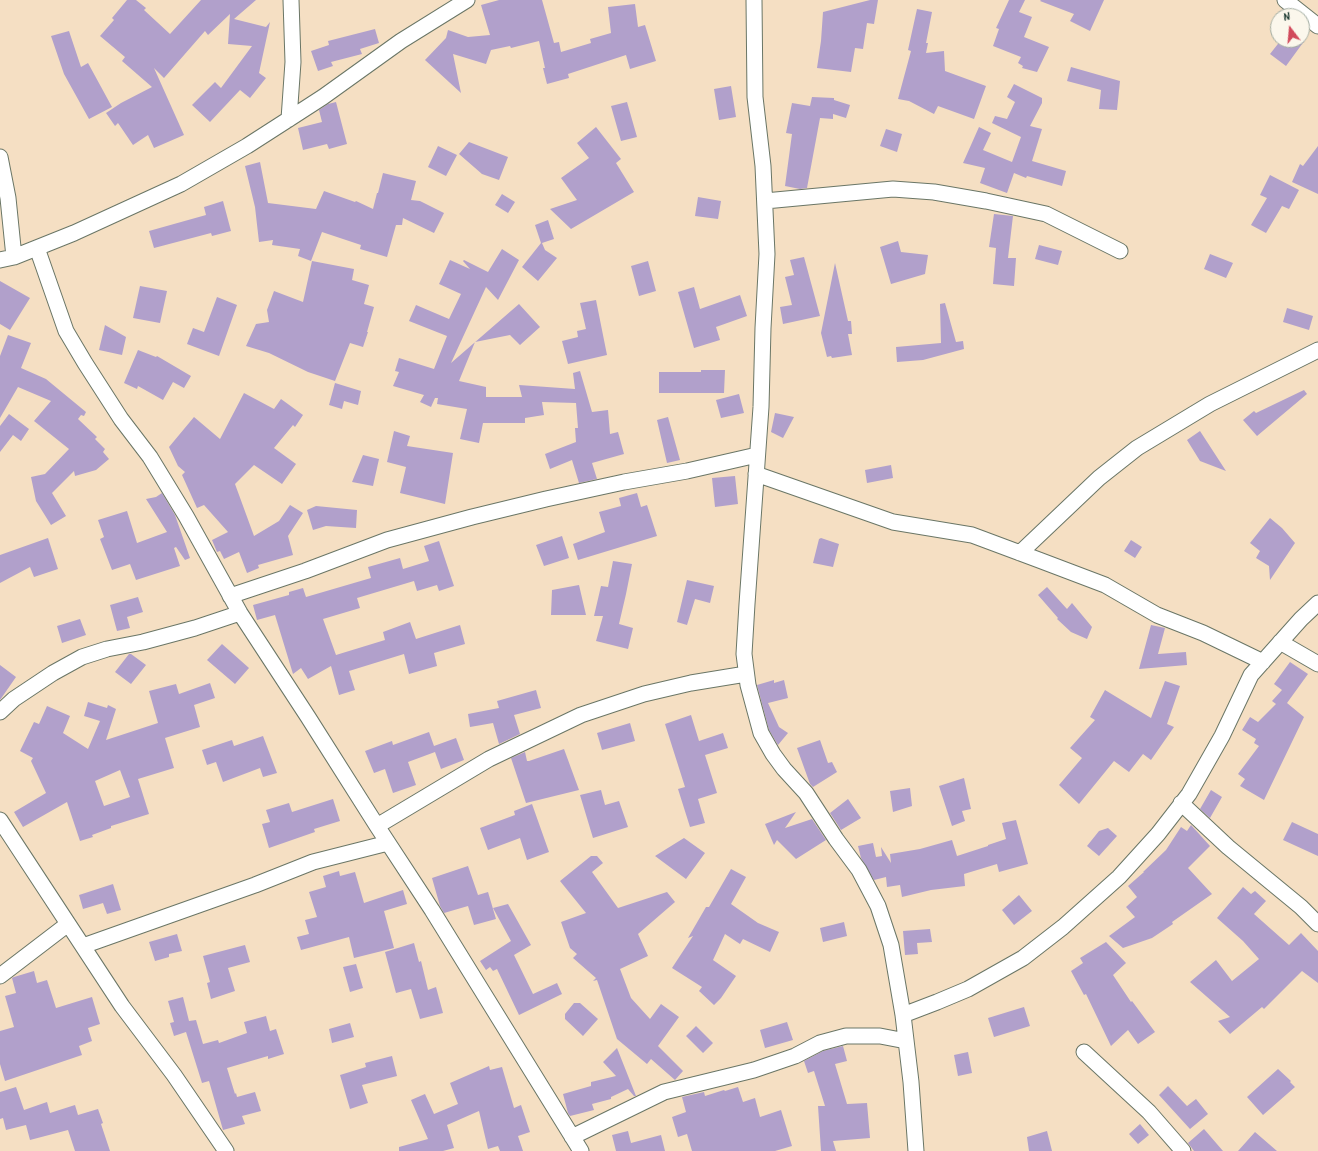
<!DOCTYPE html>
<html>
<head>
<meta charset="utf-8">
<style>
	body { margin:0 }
	#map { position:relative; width:1318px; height:1151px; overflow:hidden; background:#f5dfc3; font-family:Kalam,sans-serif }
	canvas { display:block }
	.north { position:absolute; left:1270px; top:8px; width:40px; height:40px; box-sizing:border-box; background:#fbf7ec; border:1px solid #a3ada2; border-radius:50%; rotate:344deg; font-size:11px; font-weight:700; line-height:16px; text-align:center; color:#1f3d34 }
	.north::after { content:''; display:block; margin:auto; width:14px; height:18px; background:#d1495b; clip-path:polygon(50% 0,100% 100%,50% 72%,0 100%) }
</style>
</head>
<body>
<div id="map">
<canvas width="1318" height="1151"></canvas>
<div class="north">N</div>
</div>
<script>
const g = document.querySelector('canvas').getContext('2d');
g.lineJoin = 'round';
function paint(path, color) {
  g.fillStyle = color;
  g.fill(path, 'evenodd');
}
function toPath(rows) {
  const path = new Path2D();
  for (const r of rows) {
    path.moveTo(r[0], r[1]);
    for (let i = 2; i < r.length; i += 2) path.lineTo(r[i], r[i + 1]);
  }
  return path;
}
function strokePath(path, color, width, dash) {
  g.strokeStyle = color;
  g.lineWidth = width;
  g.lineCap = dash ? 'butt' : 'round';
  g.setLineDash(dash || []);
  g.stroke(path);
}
const building = toPath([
	[127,0,136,0,146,8,144,10,170,34,201,0,256,0,234,19,266,27,270,22,259,73,266,78,250,98,240,90,210,122,192,105,215,82,221,88,252,46,228,44,230,14,208,35,205,31,164,78,154,68,184,135,154,148,148,135,133,145,118,123,115,126,106,113,121,103,152,87,122,61,125,57,100,36,114,20,112,18],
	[499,0,542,0,554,43,559,42,561,52,591,43,590,39,611,33,608,7,635,4,638,27,645,25,656,61,630,69,626,55,568,74,569,78,547,84,543,68,545,68,539,41,511,48,510,46,491,50,486,64,453,54,461,93,425,60,446,38,448,30,468,37,490,35,481,5],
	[870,0,878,0,874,24,867,23,863,49,855,48,851,72,817,68,821,41,823,12],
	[1009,0,1025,0,1019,12,1032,17,1024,37,1049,47,1037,72,1022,68,1023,66,1018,63,1021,57,993,46,999,29,996,28],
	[1041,0,1104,0,1090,31,1070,21,1074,14,1040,1],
	[917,9,932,12,926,43,928,43,926,53,944,51,945,71,986,86,974,119,938,106,934,114,909,101,898,99,911,51,908,50],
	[375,29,379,43,360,49,362,54,331,62,333,66,318,71,311,51,329,45,328,41],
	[69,31,81,67,88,63,112,107,89,119,64,74,51,36],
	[1281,40,1305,40,1286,66,1270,54],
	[1071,67,1120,81,1117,110,1099,109,1101,90,1067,81],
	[1014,84,1042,98,1042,103,1030,126,1042,129,1032,161,1066,171,1062,186,1027,176,1026,178,1014,173,1007,193,980,183,985,168,963,163,979,127,991,133,983,150,1012,162,1021,137,992,123,995,116,1007,119,1015,102,1007,97],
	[731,86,736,117,719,120,714,89],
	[812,97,834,98,834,100,850,105,846,118,833,114,833,119,820,118,807,188,800,189,785,186,792,134,786,133,792,103,810,106],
	[336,102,347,144,329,149,327,144,303,150,298,128,322,122,319,110,328,104],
	[627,102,637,137,621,141,611,106],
	[596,127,621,159,616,163,634,192,571,229,550,209,577,200,561,178,589,158,577,143],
	[886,129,902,134,897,152,880,146],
	[469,142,508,157,499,180,482,174,459,154],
	[438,146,457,155,446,176,428,167],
	[1318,146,1318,194,1292,182,1300,164,1303,166],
	[260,162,268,203,316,209,324,191,355,202,356,201,373,209,377,193,378,193,383,173,416,181,411,200,420,201,444,213,434,233,403,218,402,225,396,225,387,257,360,249,361,245,322,232,311,261,298,256,300,249,272,245,273,240,259,242,255,207,245,166],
	[1270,175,1299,190,1289,209,1282,206,1266,233,1251,225,1267,198,1260,195],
	[502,194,515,202,508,213,495,205],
	[698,197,721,201,718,219,695,216],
	[223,201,231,231,212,236,211,233,154,248,149,231,206,215,204,207],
	[994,214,1013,216,1008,258,1016,258,1014,286,993,284,996,248,989,247],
	[548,220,554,239,542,243,545,250,557,258,538,281,522,267,541,243,535,225],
	[898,241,901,252,928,255,925,274,891,284,880,247],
	[1039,245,1062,251,1058,265,1035,259],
	[502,249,519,260,498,300,486,287,451,363,519,304,540,327,520,345,510,335,475,342,459,381,486,387,486,397,522,397,519,385,575,389,573,373,580,371,592,412,608,410,610,434,618,432,624,454,592,463,597,479,579,483,572,460,550,469,545,454,576,442,575,428,578,428,576,403,542,402,544,415,525,418,525,423,483,423,479,443,460,439,467,409,437,404,438,398,435,398,431,407,420,402,424,395,393,386,399,372,395,371,399,358,434,369,447,336,409,321,416,305,449,319,461,294,439,284,450,260,470,269,463,261,464,260,488,272],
	[1210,254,1233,263,1226,278,1204,269],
	[804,257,820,316,783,324,780,307,792,305,785,277,794,275,790,260],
	[312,261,354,269,352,280,369,285,364,304,374,307,367,332,368,332,363,347,350,343,335,381,308,372,269,353,246,346,256,324,269,322,267,310,274,291,303,302],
	[648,261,656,291,639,296,631,266],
	[835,263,848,321,851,321,852,334,848,334,852,355,832,358,831,356,827,357,821,333],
	[0,281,30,298,10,330,0,324],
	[140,286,167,291,160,323,133,318],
	[694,287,700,309,740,295,747,316,716,327,720,340,694,348,678,292],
	[217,297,237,305,219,356,187,344,193,328,204,332],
	[596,300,607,355,568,364,562,341,578,337,577,331,586,329,580,303],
	[945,303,956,342,963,341,964,349,923,360,897,362,896,347,941,343,940,304],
	[1287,308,1313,316,1309,330,1283,322],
	[105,325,126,337,122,355,99,350],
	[8,335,31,343,21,368,46,379,86,412,84,416,81,415,78,419,97,437,95,439,105,449,103,452,109,459,96,470,75,476,74,471,52,493,66,516,51,525,36,501,31,477,45,474,69,449,34,421,51,401,18,387,0,418,0,356],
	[138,350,156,357,157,356,191,376,184,388,173,382,163,400,138,386,137,389,124,383],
	[701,370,725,370,724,393,659,393,659,372,701,372],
	[335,383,361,391,358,405,344,401,342,409,329,405],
	[1304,390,1307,394,1257,436,1243,420,1254,411,1256,413],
	[244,393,274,409,281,399,303,415,295,427,293,425,274,448,296,464,282,484,254,465,235,484,254,536,279,521,290,505,303,513,288,536,293,555,258,565,259,568,247,573,239,552,224,559,220,551,217,552,212,540,228,532,204,505,197,508,182,475,185,472,178,466,169,447,194,417,220,439],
	[739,394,744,413,721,418,716,400],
	[775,413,794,417,783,438,771,432],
	[9,414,29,429,21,441,13,435,0,452,0,426],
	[668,417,680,460,667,463,657,420],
	[394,431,410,436,407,446,453,453,445,504,400,493,406,467,387,462],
	[1200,431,1226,471,1200,461,1187,440],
	[363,455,379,459,373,486,352,482],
	[891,465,893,478,867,483,865,470],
	[735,476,738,504,715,507,712,478],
	[162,493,175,515,190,558,185,560,176,547,174,548,180,566,136,580,130,564,112,570,100,539,104,537,98,520,127,511,137,543,167,532,146,499,156,497],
	[637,493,641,507,647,505,657,536,578,560,573,544,605,532,599,512,621,506,619,498],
	[316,506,357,510,356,528,326,526,313,530,307,510],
	[1270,518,1282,528,1295,543,1270,580,1269,566,1256,558,1260,551,1250,543],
	[562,536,569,558,544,566,536,545],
	[48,538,58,569,34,577,30,567,0,583,0,555],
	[821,538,839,544,833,567,813,563,819,539],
	[1131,540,1142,547,1135,558,1124,551],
	[439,541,454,586,439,591,437,585,417,591,414,581,357,598,360,608,323,619,336,655,385,640,383,632,410,622,416,639,460,625,465,644,434,653,437,666,409,674,404,654,349,671,355,690,339,695,331,666,308,679,301,668,293,674,275,615,257,620,253,605,289,595,289,592,303,588,306,597,371,578,368,567,400,558,403,569,429,561,424,546],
	[613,561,632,564,626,594,619,624,633,628,628,649,596,641,603,616,594,616,601,586,608,587],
	[687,580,714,586,710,603,695,599,687,625,677,622],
	[579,585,586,615,551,615,552,590],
	[1047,587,1067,609,1072,603,1092,627,1087,639,1071,632,1057,619,1058,618,1038,595],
	[138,597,143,612,127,617,130,628,117,631,110,605],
	[80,619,86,635,62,643,57,626],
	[1151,625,1165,628,1158,654,1186,652,1187,665,1139,669],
	[222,644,249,668,235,684,207,660],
	[129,654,131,654,146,665,131,684,115,672],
	[1290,662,1308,674,1287,703,1304,717,1264,800,1240,786,1245,779,1238,774,1259,746,1254,743,1256,739,1242,730,1250,717,1258,722,1276,704,1272,701,1282,690,1274,684],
	[0,665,16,677,0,700],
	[774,680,774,683,784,680,788,698,768,703,779,727,788,733,778,745,769,730,757,685],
	[1165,681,1180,686,1167,724,1174,727,1151,760,1143,754,1129,772,1114,761,1079,804,1059,785,1082,758,1070,748,1095,720,1090,717,1105,690,1151,718],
	[210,683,215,698,194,705,200,727,165,738,174,768,138,779,149,814,111,826,111,828,92,835,93,837,80,841,67,802,23,827,14,812,46,793,31,761,33,758,20,751,34,722,39,724,47,706,70,716,63,733,88,749,100,721,84,716,88,702,107,708,108,705,116,709,106,740,158,723,149,691,176,684,179,694],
	[120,770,130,797,104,806,95,781],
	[536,690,541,708,514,715,520,734,499,744,493,723,470,727,468,714,499,708,497,701],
	[691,715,699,741,723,733,728,748,705,755,717,793,698,799,705,823,690,827,678,789,685,787,665,724],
	[630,723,635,741,602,750,597,733],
	[429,732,434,746,456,738,464,760,441,769,435,752,408,762,416,785,393,793,385,769,374,773,365,751,392,741,393,745],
	[263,736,277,773,263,777,260,768,223,782,216,762,207,765,202,750,232,740,234,746],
	[820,740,828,763,832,762,837,772,813,787,810,784,797,748],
	[564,749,579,790,526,803,511,758,525,752,527,761,529,761],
	[964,778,971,809,962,811,965,821,952,826,939,786],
	[910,788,912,806,893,812,890,791],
	[601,790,605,805,619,801,628,827,593,838,580,795],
	[1211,790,1222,797,1210,818,1200,809],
	[333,799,340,821,314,829,315,832,269,848,262,824,270,822,266,810,289,803,292,812],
	[848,799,861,818,841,830,830,813],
	[532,804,549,852,527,860,520,838,488,850,480,828,515,815,514,811],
	[796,812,785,828,812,819,826,840,796,859,777,840,774,845,765,824],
	[1016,820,1028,864,999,872,997,864,964,874,965,886,931,890,902,897,900,885,887,887,886,877,874,880,861,858,858,846,873,843,876,857,882,856,881,847,891,863,890,854,920,849,952,840,957,856,988,846,988,845,1006,839,1002,823],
	[1292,822,1318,834,1318,856,1283,840],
	[1191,825,1210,846,1188,868,1212,894,1172,922,1173,924,1152,938,1123,948,1109,936,1135,917,1126,907,1137,897,1128,886,1144,872,1143,872,1166,850,1181,827,1187,831],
	[1108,828,1117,836,1099,856,1087,846,1099,831],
	[684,838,705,853,686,879,655,856],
	[591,856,597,856,603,863,592,872,618,908,667,892,675,902,638,934,648,956,620,969,631,998,650,1019,661,1004,679,1017,658,1046,683,1071,675,1080,651,1059,647,1064,617,1039,597,980,593,981,596,978,573,958,577,954,570,948,561,922,586,913,560,881],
	[468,866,478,895,488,892,496,919,474,925,468,906,444,913,440,906,432,878],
	[731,869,746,877,731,904,758,923,779,932,770,952,743,939,740,944,725,934,713,960,736,976,721,998,714,1005,699,991,702,987,672,968,693,936,688,938,706,907,709,907],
	[339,871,340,876,355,872,364,903,403,890,407,904,384,911,394,948,354,958,349,937,301,950,297,937,309,934,305,920,317,917,309,892,326,887,323,876],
	[113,884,121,910,107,914,103,903,83,909,79,895],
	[1243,887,1251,894,1255,891,1266,901,1254,914,1289,945,1301,933,1318,951,1318,983,1302,971,1264,1009,1262,1007,1230,1034,1218,1021,1230,1017,1190,982,1216,960,1232,981,1259,959,1243,941,1217,918],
	[1019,895,1032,911,1014,925,1002,910],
	[508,904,531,945,514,955,533,994,557,983,562,994,519,1015,497,969,493,971,490,967,486,970,480,961,511,941,493,908],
	[844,922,847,936,823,942,820,928],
	[930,929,932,942,917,943,918,954,905,955,903,931],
	[177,934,182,951,169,954,169,957,155,961,149,942],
	[1106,942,1126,963,1113,975,1131,1002,1132,1001,1155,1032,1138,1044,1128,1030,1111,1046,1086,994,1084,995,1071,971,1083,963,1080,958],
	[414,943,419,962,421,961,428,990,436,987,443,1013,420,1019,411,989,396,993,385,952],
	[245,945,250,962,228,968,235,991,211,999,207,983,210,982,203,956],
	[356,964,363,988,350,992,343,967],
	[34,971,37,983,47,980,56,1008,92,997,100,1024,88,1028,92,1041,79,1046,82,1055,5,1081,0,1064,0,1031,14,1027,5,996,16,993,12,978,14,977],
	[183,997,189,1021,196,1020,203,1044,218,1040,219,1043,247,1033,244,1022,266,1016,270,1031,276,1029,284,1054,268,1059,268,1056,227,1068,235,1094,236,1093,237,1097,255,1092,261,1111,242,1116,245,1124,223,1130,209,1081,202,1083,186,1032,174,1036,170,1023,174,1022,168,1001],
	[574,1003,580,1003,598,1019,583,1036,565,1019,565,1014],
	[1024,1007,1030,1026,994,1037,988,1018],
	[787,1022,793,1040,765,1048,760,1030],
	[350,1023,354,1037,332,1043,329,1029],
	[696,1026,713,1043,703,1053,686,1036],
	[843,1046,847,1061,835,1064,847,1104,867,1103,870,1138,833,1141,836,1151,821,1151,818,1106,825,1106,814,1071,808,1073,804,1061,823,1051],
	[617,1048,636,1096,634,1096,628,1089,611,1097,611,1099,592,1104,594,1110,570,1116,568,1113,563,1094,591,1086,591,1082,616,1076,603,1062],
	[968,1052,972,1073,958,1076,954,1055],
	[392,1056,397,1076,362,1085,368,1103,350,1109,340,1075,366,1067,365,1063],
	[489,1066,490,1070,502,1067,514,1108,521,1105,530,1132,518,1136,523,1151,500,1151,498,1146,488,1149,479,1111,447,1125,454,1148,443,1151,399,1151,399,1147,428,1139,411,1100,425,1094,434,1114,458,1104,450,1083],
	[1278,1069,1291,1081,1290,1082,1295,1087,1263,1115,1247,1097],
	[1168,1086,1187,1106,1196,1099,1208,1114,1190,1129,1159,1095],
	[16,1087,24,1110,47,1102,50,1113,75,1105,78,1115,98,1109,103,1123,101,1124,110,1151,75,1151,68,1130,30,1140,26,1125,6,1130,3,1118,0,1119,0,1092],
	[738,1087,743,1102,755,1098,760,1117,781,1110,792,1146,775,1151,692,1151,687,1134,678,1137,672,1117,686,1112,682,1097,704,1092,705,1096,724,1090,725,1091],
	[1140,1124,1149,1135,1138,1144,1129,1134],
	[1204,1129,1223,1151,1194,1151,1188,1143],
	[628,1131,631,1143,661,1135,665,1151,616,1151,612,1135],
	[1047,1131,1052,1151,1029,1151,1027,1137],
	[1255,1132,1277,1151,1238,1151]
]);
const street = toPath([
	[754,0,755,97,763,166,767,254,763,328,761,407,747,604,744,654,748,685,761,733,773,754,784,769,806,793,836,839,859,870,878,906,891,945,903,1015,911,1082,916,1151],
	[1285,0,1318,26],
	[289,119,293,62,291,0],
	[0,157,8,198,14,257],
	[765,201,893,189,934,192,986,201,1046,214,1120,251],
	[37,248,66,331,85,363,121,419,150,457,186,516,240,613,308,717,377,826,432,910,581,1151],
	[0,260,14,257,74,233,181,184,247,146,289,119,323,97,401,41,467,0],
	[756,474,893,522,972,535,1039,560,1105,585,1157,615,1203,633,1263,662],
	[1020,553,1099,478,1137,448,1210,404,1318,350],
	[230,596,305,571,387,540,472,517,546,499,624,482,687,471,757,455],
	[1280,642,1318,664],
	[0,712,14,699,53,673,82,657,107,649,143,642,195,628,240,613],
	[1181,803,1228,847,1301,907,1318,924],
	[0,820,122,1006,174,1075,226,1151],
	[377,826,489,759,581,715,644,694,691,683,746,674],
	[83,946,255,885,313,862,388,843],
	[0,976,68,924],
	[903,1015,937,1002,968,989,1023,958,1063,927,1119,877,1158,834,1189,794,1222,736,1251,675,1301,619,1318,603],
	[1084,1052,1149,1112,1183,1151],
	[572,1137,664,1092,754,1070,795,1056,820,1043,846,1036,880,1036,906,1041]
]);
paint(building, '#b1a0cb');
strokePath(street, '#6a7666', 17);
strokePath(street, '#fff', 15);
</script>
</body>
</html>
